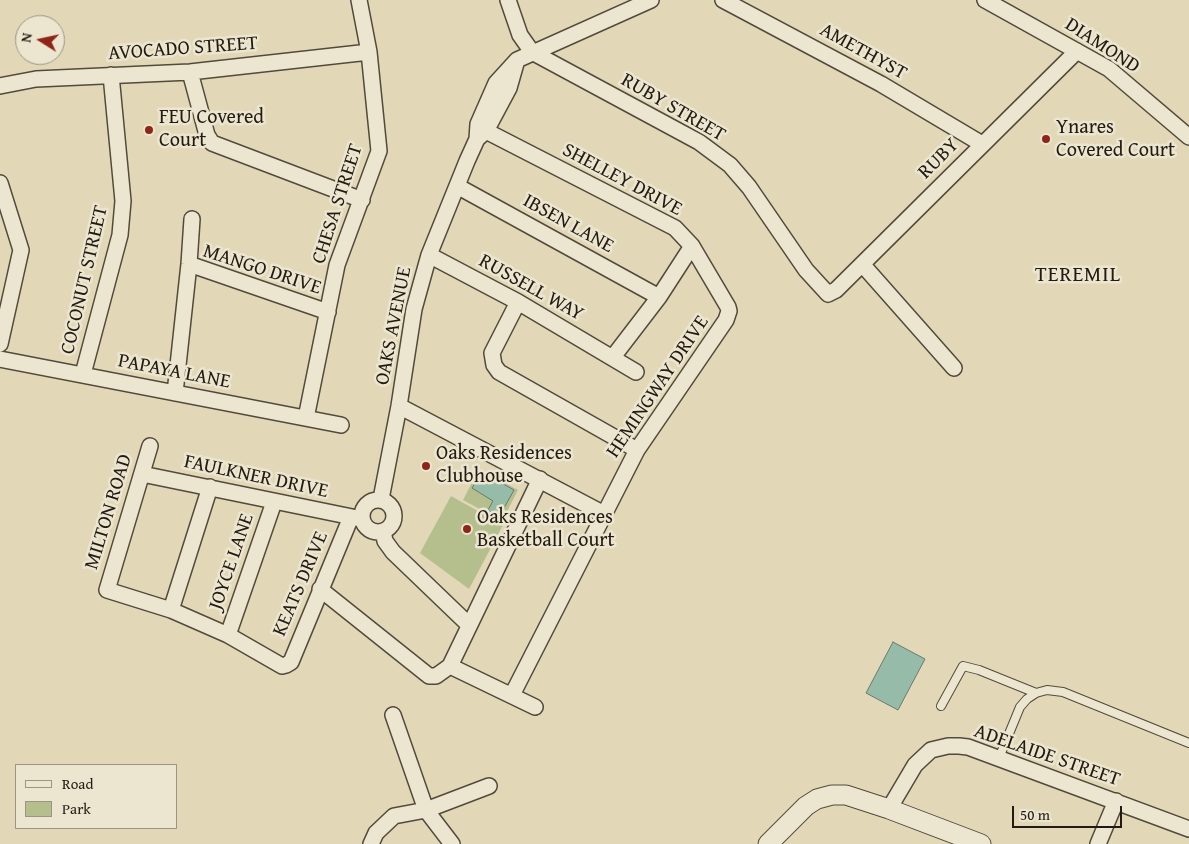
<!DOCTYPE html>
<html>
<head>
<meta charset="utf-8">
<style>
	body { margin:0 }
	#map { position:relative; width:1189px; height:844px; overflow:hidden; background:#e2d8b8; font-family:"Gentium Book Plus",serif }
	canvas { display:block }
	.legend { position:absolute; left:15px; top:764px; width:162px; height:65px; box-sizing:border-box; background:#ece6d1; border:1px solid #9c9584; margin:0; padding:6px 9px; list-style:none; font-size:15px; color:#231b11 }
	.legend li { display:flex; align-items:center; gap:10px; height:25px }
	.legend b { width:25px; border:1px solid #9c9584 }
	.north { position:absolute; left:15px; top:15px; width:50px; height:50px; box-sizing:border-box; background:#ece6d1; border:1px solid #9c9584; border-radius:50%; rotate:280deg; font-size:14px; font-weight:700; line-height:20px; text-align:center; color:#231b11 }
	.north::after { content:''; display:block; margin:auto; width:18px; height:22px; background:#8f2418; clip-path:polygon(50% 0,100% 100%,50% 72%,0 100%) }
	.scale { position:absolute; left:1012px; top:806px; width:110px; height:22px; box-sizing:border-box; border:2px solid #231b11; border-top:0; padding-left:6px; font-size:15px; line-height:18px; white-space:nowrap; color:#231b11; -webkit-text-stroke:4px #ece6d1; paint-order:stroke }
</style>
</head>
<body>
<div id="map">
<canvas width="1189" height="844"></canvas>
<ul class="legend">
<li><b style="height:6px;background:#ece6d1"></b>Road</li>
<li><b style="height:14px;background:#b5be8d"></b>Park</li>
</ul>
<div class="north">N</div>
<div class="scale">50 m</div>
</div>
<script>
const g = document.querySelector('canvas').getContext('2d');
g.lineJoin = 'round';
function paint(path, color) {
  g.fillStyle = color;
  g.fill(path, 'evenodd');
}
function toPath(rows) {
  const path = new Path2D();
  for (const r of rows) {
    if (r.length === 3) {
      path.moveTo(r[0] + r[2], r[1]);
      path.arc(r[0], r[1], r[2], 0, 2 * Math.PI);
      continue;
    }
    path.moveTo(r[0], r[1]);
    for (let i = 2; i < r.length; i += 2) path.lineTo(r[i], r[i + 1]);
  }
  return path;
}
function strokePath(path, color, width, dash) {
  g.strokeStyle = color;
  g.lineWidth = width;
  g.lineCap = dash ? 'butt' : 'round';
  g.setLineDash(dash || []);
  g.stroke(path);
}
function drawText(font, color, halo, rows, align = 'center') {
  g.font = font + ' "Gentium Book Plus",serif';
  g.lineWidth = 5;
  g.setLineDash([]);
  g.textBaseline = 'middle';
  g.strokeStyle = halo;
  g.fillStyle = color;
  for (const [text, x, y, turn = 0] of rows) {
    g.save();
    g.translate(x, y);
    g.rotate((+turn || 0) * Math.PI / 180);
    g.textAlign = isNaN(turn) ? turn : align;
    if (halo) g.strokeText(text, 0, 0);
    g.fillText(text, 0, 0);
    g.restore();
  }
}
const green = toPath([
	[479,469,518,490,502,521,463,500],
	[451,496,503,525,469,589,420,553]
]);
const water = toPath([
	[482,472,514,490,499,517,488,510,493,501,472,488,482,472],
	[893,642,925,659,898,710,866,693,893,642]
]);
const service = toPath([
	[941,706,963,666,979,670,1036,693],
	[999,758,1020,707,1027,699,1036,693,1047,690,1063,692,1189,743]
]);
const minor = toPath([
	[508,0,520,35,532,52,699,142,730,165,749,187,806,270,828,294,836,290,1077,51],
	[723,0,881,84,982,144],
	[985,0,1109,69,1189,137],
	[190,72,207,135,212,143,362,200],
	[0,86,36,79,190,72,369,52],
	[486,131,675,228,692,246,728,307,729,311,726,320,637,450,512,695],
	[477,139,478,124,496,83,517,60,651,0],
	[0,183,21,250,0,344],
	[457,186,659,297],
	[429,255,518,302,636,372],
	[189,264,328,312],
	[862,264,954,368],
	[518,302,492,353,494,365,499,372,637,450],
	[613,357,659,297,692,246],
	[0,359,341,425],
	[83,374,120,235,123,201,111,75],
	[175,393,189,264,192,219],
	[399,406,604,514],
	[306,418,337,265,379,151,369,52,359,0],
	[150,446,107,590,171,610,228,635,282,666,286,665,291,662,351,517],
	[142,474,362,519],
	[381,499,399,406,414,309,429,255,467,161,477,139,486,131,509,88,517,60],
	[378,516,16],
	[383,531,385,541,393,552,469,625],
	[320,589,429,676,436,676,450,666,540,479],
	[171,610,210,487],
	[228,635,274,502],
	[450,666,535,707],
	[393,715,426,810,452,844],
	[889,809,915,765,931,750,948,746,959,746,968,747,1189,829],
	[371,844,376,833,394,816,426,810,489,786],
	[1098,844,1116,801]
]);
const tertiary = toPath([
	[768,844,806,806,817,799,832,795,846,795,889,809,981,844]
]);
const markers = [
	[149,130,5,"#8f2418"],
	[1046,139,5,"#8f2418"],
	[426,466,5,"#8f2418"],
	[467,529,5,"#8f2418"]
];
const streetNames = [
	["DIAMOND",1102,46,33],
	["AVOCADO STREET",183,49,-4],
	["AMETHYST",863,52,29],
	["RUBY STREET",673,108,30],
	["RUBY",939,159,-45],
	["SHELLEY DRIVE",622,180,28],
	["CHESA STREET",338,204,-72],
	["IBSEN LANE",568,224,29],
	["MANGO DRIVE",262,270,18],
	["COCONUT STREET",85,280,-77],
	["RUSSELL WAY",531,288,29],
	["OAKS AVENUE",394,326,-79],
	["PAPAYA LANE",174,372,11],
	["HEMINGWAY DRIVE",658,387,-56],
	["FAULKNER DRIVE",256,477,12],
	["MILTON ROAD",109,512,-73],
	["JOYCE LANE",232,562,-71],
	["KEATS DRIVE",301,584,-67],
	["ADELAIDE STREET",1047,756,19]
];
const poiNames = [
	["FEU Covered",159,118],
	["Court",159,141],
	["Ynares",1056,128],
	["Covered Court",1056,151],
	["Oaks Residences",436,454],
	["Clubhouse",436,477],
	["Oaks Residences",477,518],
	["Basketball Court",477,541]
];
const neighbourhoodNames = [
	["TEREMIL",1078,276]
];
paint(green, '#b5be8d');
paint(water, '#96bba9');
strokePath(water, '#687b6c', 1);
strokePath(service, '#534a3b', 10);
strokePath(minor, '#534a3b', 18);
strokePath(tertiary, '#534a3b', 21);
strokePath(service, '#ece6d1', 8);
strokePath(minor, '#ece6d1', 15);
strokePath(tertiary, '#ece6d1', 19);
for (const [x, y, r, color] of markers) {
  const dot = new Path2D();
  dot.arc(x, y, r, 0, 2 * Math.PI);
  g.fillStyle = color;
  g.fill(dot);
  strokePath(dot, '#ece6d1', 2);
}
drawText('20px', '#231b11', '#ece6d1', streetNames);
drawText('20px', '#231b11', '#ece6d1', poiNames, 'left');
g.letterSpacing = '1px';
drawText('21px', '#231b11', '#ece6d1', neighbourhoodNames);
g.letterSpacing = '0px';
</script>
</body>
</html>
